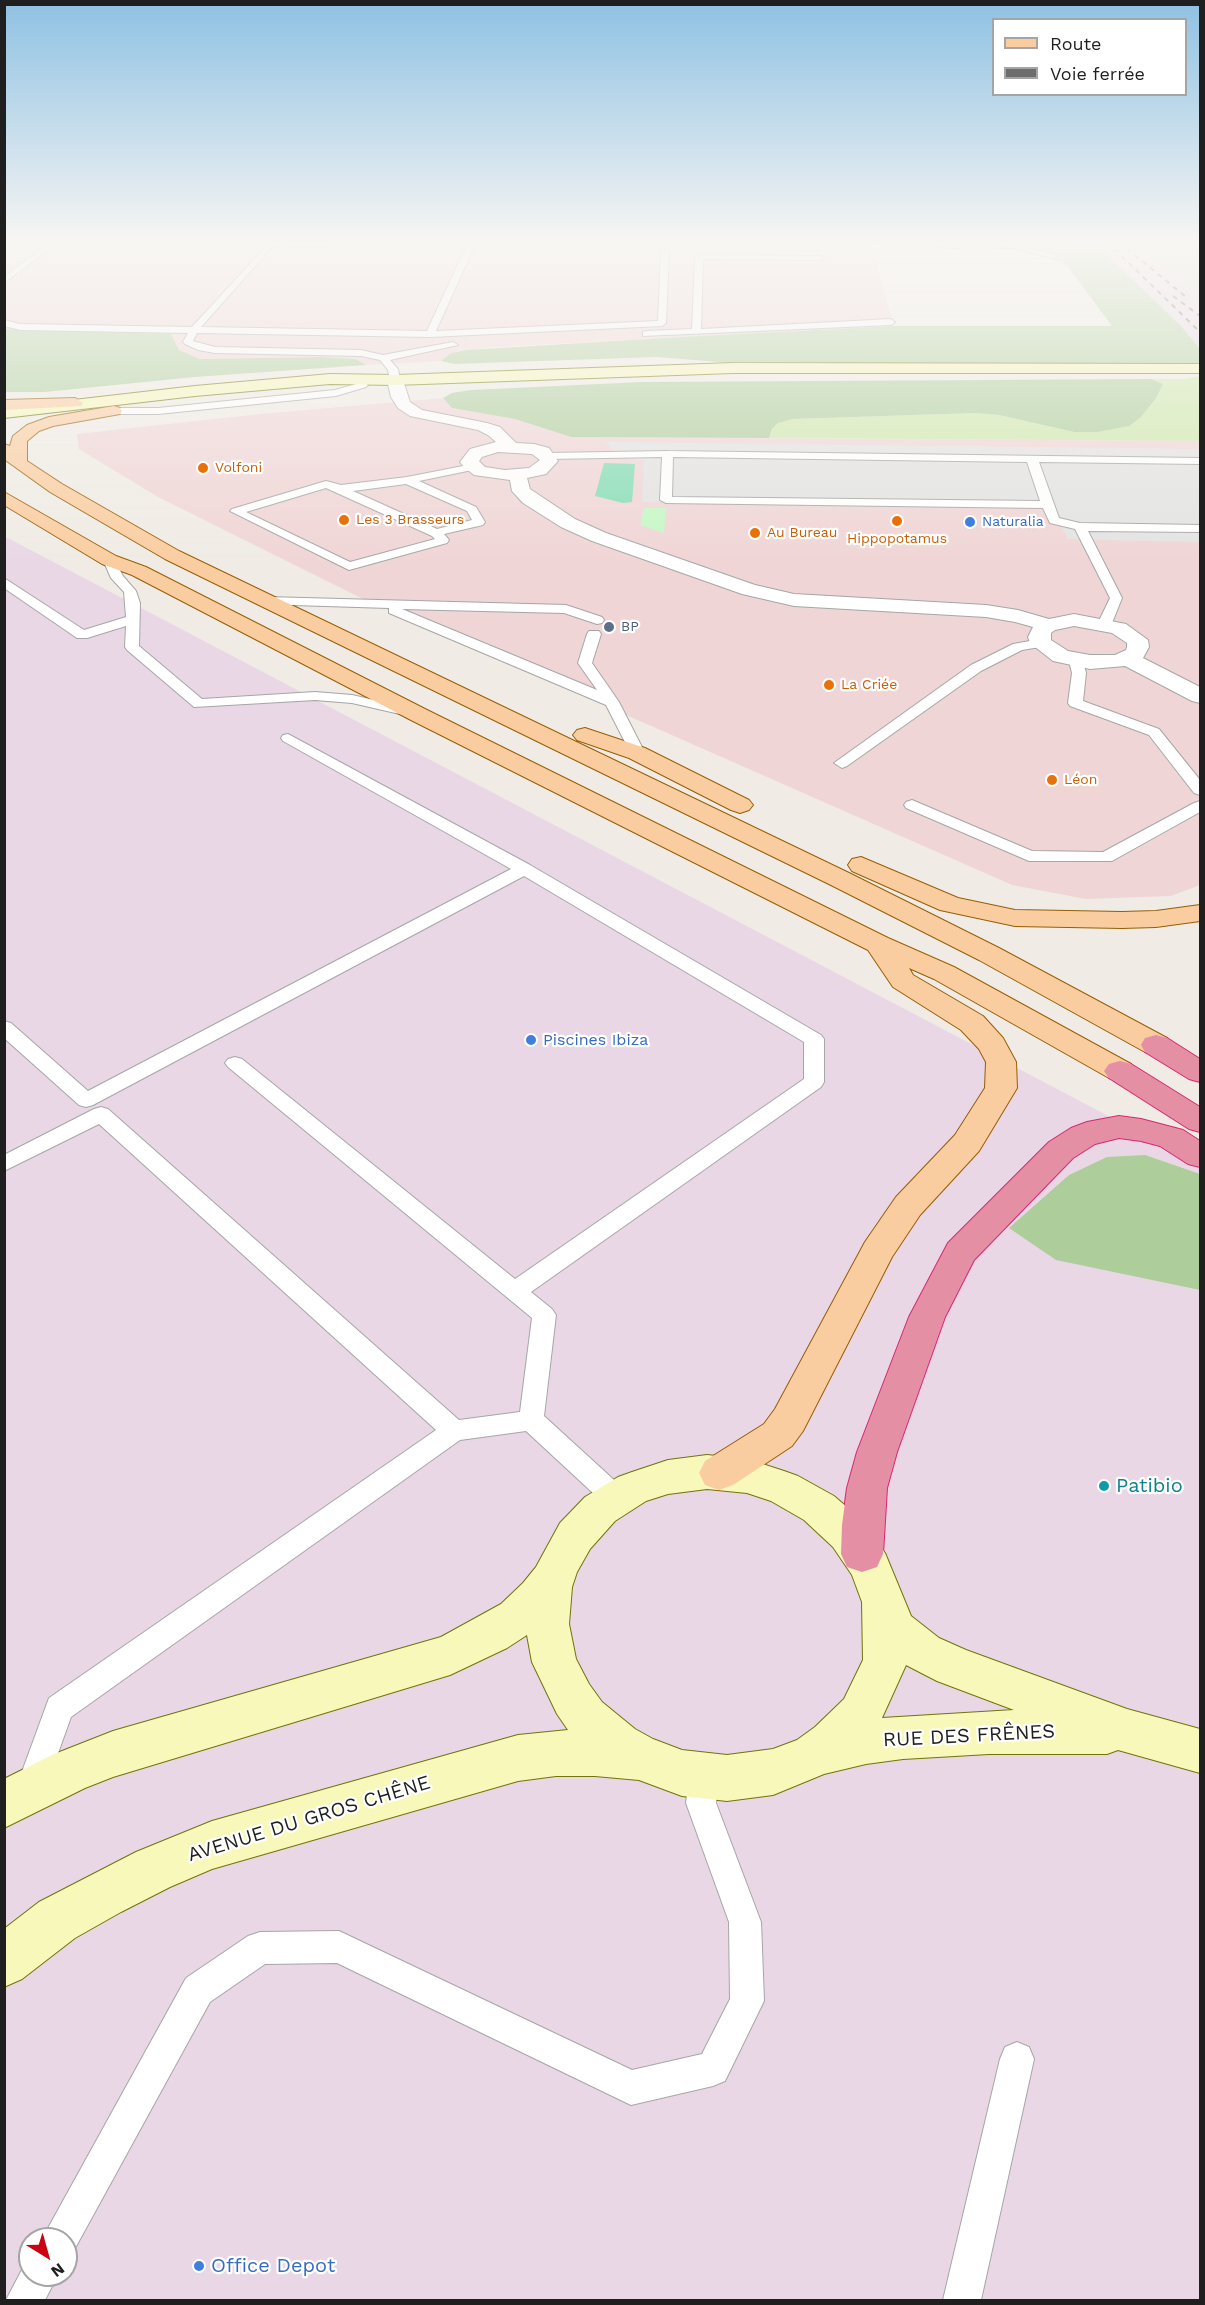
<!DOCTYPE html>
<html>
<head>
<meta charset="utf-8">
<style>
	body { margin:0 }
	#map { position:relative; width:1205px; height:2305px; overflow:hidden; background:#f0ece5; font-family:"Work Sans",sans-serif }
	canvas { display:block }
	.frame { position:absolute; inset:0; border:6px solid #1f1f1f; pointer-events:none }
	.legend { position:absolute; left:992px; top:18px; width:195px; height:78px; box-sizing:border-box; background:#fff; border:2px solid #a5a5a5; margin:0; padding:8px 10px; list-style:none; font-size:18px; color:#1f1f1f }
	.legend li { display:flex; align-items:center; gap:12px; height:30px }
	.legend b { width:30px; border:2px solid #a5a5a5 }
	.north { position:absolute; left:18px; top:2227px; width:60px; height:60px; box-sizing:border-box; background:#fff; border:2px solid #a5a5a5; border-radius:50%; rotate:143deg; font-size:16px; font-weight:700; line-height:24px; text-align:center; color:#1f1f1f }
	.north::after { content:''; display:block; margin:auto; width:21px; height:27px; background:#ca0410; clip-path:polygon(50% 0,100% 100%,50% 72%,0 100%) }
</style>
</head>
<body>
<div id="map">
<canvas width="1205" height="2305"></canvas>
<div class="frame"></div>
<ul class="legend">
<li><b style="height:8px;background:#facda0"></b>Route</li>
<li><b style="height:8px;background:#6d6d6d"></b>Voie ferrée</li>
</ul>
<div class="north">N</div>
</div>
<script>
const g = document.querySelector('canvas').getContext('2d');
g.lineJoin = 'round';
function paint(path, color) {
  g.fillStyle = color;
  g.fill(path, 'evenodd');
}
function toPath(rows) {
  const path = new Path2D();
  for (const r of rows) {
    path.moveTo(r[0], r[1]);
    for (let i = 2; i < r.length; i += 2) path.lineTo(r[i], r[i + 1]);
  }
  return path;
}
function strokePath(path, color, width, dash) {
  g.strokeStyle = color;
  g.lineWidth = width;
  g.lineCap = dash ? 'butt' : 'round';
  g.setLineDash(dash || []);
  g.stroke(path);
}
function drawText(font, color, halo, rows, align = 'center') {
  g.font = font + ' "Work Sans",sans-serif';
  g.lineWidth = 4.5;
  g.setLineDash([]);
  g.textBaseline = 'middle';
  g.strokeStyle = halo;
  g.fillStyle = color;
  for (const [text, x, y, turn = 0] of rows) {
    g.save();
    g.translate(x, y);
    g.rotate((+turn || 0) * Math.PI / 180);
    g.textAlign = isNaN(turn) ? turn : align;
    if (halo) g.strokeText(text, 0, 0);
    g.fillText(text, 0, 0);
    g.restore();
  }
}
const residential = toPath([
	[1135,242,1200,242,1200,294,1156,262]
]);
const commercial = toPath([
	[5,242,576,242,872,247,894,326,494,347,457,351,441,361,366,365,356,359,323,357,200,359,179,350,171,334,5,329],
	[443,398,453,408,515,419,571,437,1200,441,1200,885,1171,896,1086,899,1012,885,363,599,158,497,79,449,77,434,260,414]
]);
const industrial = toPath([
	[1094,242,1135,242,1156,262,1200,294,1200,349,1182,327],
	[4,536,1177,1152,1200,1168,1200,2300,5,2300],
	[30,2239,66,2239,66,2275,30,2275]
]);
const grass = toPath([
	[1200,376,1200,441,769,438,772,429,778,423,793,419,976,413,999,415,1074,432,1163,384,1151,379,1185,379]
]);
const forest = toPath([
	[1062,242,1094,242,1182,327,1200,349,1200,363,732,363,656,357,454,364,441,361,451,353,466,350,681,337,894,326,1112,326,1065,263,1076,257],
	[5,329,171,334,179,350,200,359,323,357,356,359,366,365,195,377,45,392,5,392],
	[1151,379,1163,384,1156,398,1141,417,1129,426,1097,432,1074,432,999,415,976,413,793,419,778,423,772,429,769,438,571,437,515,419,452,408,443,398,452,393,471,390,642,382],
	[1145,1155,1200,1174,1200,1290,1056,1260,1009,1228,1069,1175,1107,1157]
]);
const cemetery = toPath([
	[886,242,1062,242,1076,257,1065,263,1010,249,887,248]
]);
const park = toPath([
	[644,508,666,508,664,533,640,525]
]);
const pitch = toPath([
	[604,463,635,464,632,502,623,503,595,496]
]);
const parking = toPath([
	[606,442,1200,449,1200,542,1068,539,1058,519,1046,507,642,502,644,460,620,458]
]);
const lane = toPath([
	[50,242,58,243,4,283,4,277,50,242],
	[270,242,328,243,332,245,328,247,273,246,201,327,427,331,465,249,469,247,473,249,436,331,658,321,661,252,665,250,669,252,666,323,662,326,430,337,197,333,193,341,215,347,361,350,383,355,453,342,458,345,390,360,398,369,400,380,395,383,390,380,388,370,380,360,361,356,215,353,198,350,185,344,183,342,188,333,20,330,4,326,4,320,20,324,192,327,270,242],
	[929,242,959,242,960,246,956,248,934,247,929,242],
	[991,242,1005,242,1057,256,1053,258,991,242],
	[699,255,820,256,824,258,820,260,703,259,701,329,891,319,895,322,891,325,643,336,643,332,646,331,692,329,695,257,699,255],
	[363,382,368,385,366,387,336,396,158,414,114,414,109,411,114,408,158,408,335,390,363,382],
	[668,451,1200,458,1200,464,1039,462,1059,518,1080,523,1200,525,1200,532,1088,531,1122,598,1112,623,1105,627,1098,623,1110,598,1075,529,1050,523,1043,508,666,503,660,500,662,457,548,459,543,456,548,453,668,451],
	[673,457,1027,462,1040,501,672,497,673,457],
	[473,464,479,467,477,469,419,481,476,507,485,522,483,525,444,534,449,540,447,543,349,570,230,511,232,509,326,481,341,485,407,477,473,464],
	[406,484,467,511,472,520,437,529,353,491,406,484],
	[326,488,432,536,435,539,350,562,246,512,326,488],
	[109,556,113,557,123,576,136,591,140,603,139,646,202,699,315,692,352,695,418,710,420,713,413,717,352,703,315,700,194,707,127,650,125,647,126,626,87,638,77,638,4,588,4,578,84,630,126,617,124,592,111,578,103,560,109,556],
	[266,597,566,605,602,617,604,620,602,623,597,624,564,613,402,609,597,690,578,663,587,634,589,631,599,631,601,634,592,663,619,702,645,753,637,758,632,756,606,705,389,613,389,608,261,604,260,601,261,598,266,597],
	[1041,639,1048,643,1046,646,1022,650,981,671,847,766,842,768,834,763,971,665,1013,644,1041,639],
	[1076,657,1083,661,1086,673,1083,701,1159,729,1200,780,1200,795,1194,793,1149,735,1070,706,1068,703,1072,673,1069,661,1076,657],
	[288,734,530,865,821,1035,824,1039,824,1082,821,1087,531,1292,552,1309,556,1315,544,1416,625,1490,629,1498,625,1506,616,1509,607,1506,526,1431,460,1440,71,1717,42,1798,31,1803,20,1798,16,1788,49,1698,436,1430,99,1124,4,1171,4,1155,94,1109,101,1107,108,1109,459,1420,520,1412,532,1318,228,1067,225,1063,228,1059,235,1057,242,1059,515,1279,804,1079,804,1042,524,876,93,1105,86,1107,79,1105,4,1038,4,1021,11,1023,88,1091,511,869,283,741,281,738,283,735,288,734],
	[912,800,1032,851,1103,852,1194,803,1200,801,1200,812,1112,861,1029,861,906,808,904,805,906,802,912,800],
	[704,1761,715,1766,719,1776,716,1803,761,1922,764,2001,725,2081,713,2086,631,2105,337,1963,265,1964,210,2002,73,2252,66,2255,66,2239,42,2239,186,1978,248,1936,260,1932,339,1931,632,2070,702,2054,730,1999,729,1922,686,1803,689,1776,693,1766,704,1761],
	[1017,2042,1029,2047,1034,2059,981,2300,943,2300,1000,2059,1005,2047,1017,2042],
	[30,2260,30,2275,58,2275,45,2300,6,2300,26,2262,30,2260]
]);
const street = toPath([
	[395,375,403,380,410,402,422,410,487,423,500,427,516,443,534,444,549,448,558,461,546,474,527,478,530,489,575,519,606,533,755,585,794,594,986,605,1018,610,1049,619,1074,614,1126,624,1148,640,1149,647,1143,658,1200,687,1200,703,1192,701,1125,666,1090,669,1053,661,1030,643,1028,637,1033,627,1015,622,986,617,794,606,742,594,592,541,561,527,523,503,512,491,510,480,474,475,463,466,460,462,470,449,496,442,488,435,478,430,410,416,398,408,391,397,387,380,395,375],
	[498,452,532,454,540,460,529,468,505,470,485,467,479,461,482,457,498,452],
	[1074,626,1112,633,1127,643,1127,647,1126,650,1115,655,1090,655,1068,651,1051,640,1051,633,1055,630,1074,626]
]);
const secondary = toPath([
	[733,363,1200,364,1200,373,733,373,395,385,330,384,195,396,4,418,4,408,195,386,330,374,395,375,733,363],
	[707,1455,747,1459,784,1471,798,1476,834,1496,863,1521,885,1553,911,1616,939,1638,966,1650,1127,1709,1200,1729,1200,1773,1118,1750,1107,1754,989,1754,903,1759,866,1764,824,1774,773,1795,727,1801,682,1796,639,1780,595,1776,556,1776,518,1781,212,1869,170,1887,121,1912,75,1938,22,1979,4,1987,4,1929,39,1902,136,1852,212,1821,518,1735,568,1730,557,1714,532,1662,527,1635,507,1648,450,1675,113,1777,85,1788,4,1828,4,1779,52,1755,113,1731,441,1637,501,1604,523,1583,536,1567,560,1523,585,1497,618,1477,632,1472,668,1460,707,1455],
	[707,1489,747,1493,771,1501,804,1520,833,1547,852,1575,862,1602,863,1660,844,1699,815,1727,797,1740,773,1749,727,1755,682,1750,653,1739,635,1729,602,1702,589,1684,576,1659,569,1624,572,1587,577,1572,590,1549,615,1521,646,1501,668,1494,707,1489],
	[906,1665,937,1681,1014,1710,882,1718,906,1665]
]);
const primary = toPath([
	[75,398,83,403,81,406,4,410,4,400,75,398],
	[114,406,120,408,122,411,120,414,53,426,39,431,27,441,27,461,62,484,179,551,849,873,999,948,1167,1038,1171,1045,1167,1052,1156,1055,1145,1052,979,960,831,885,165,559,50,492,4,459,4,444,10,446,13,436,27,425,49,417,114,406],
	[4,492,116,556,146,567,427,710,888,938,954,967,1131,1064,1136,1071,1131,1078,1120,1081,1109,1078,934,979,909,968,913,975,983,1016,1003,1038,1016,1062,1017,1088,979,1151,920,1215,892,1257,803,1431,792,1446,733,1485,719,1490,705,1485,699,1473,705,1461,764,1424,775,1409,865,1242,896,1197,955,1135,985,1088,986,1062,979,1049,961,1030,893,987,868,950,411,720,132,575,102,564,4,505,4,492],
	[585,728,645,748,749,800,753,805,749,810,740,813,731,810,629,758,577,740,573,735,577,730,585,728],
	[861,857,958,898,1015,910,1122,912,1156,911,1200,905,1200,921,1156,927,1122,928,1015,926,940,910,852,871,848,865,852,859,861,857]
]);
const highway = toPath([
	[1156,1035,1167,1038,1200,1059,1200,1082,1189,1079,1145,1052,1141,1045,1145,1038,1156,1035],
	[1120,1061,1131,1064,1200,1107,1200,1132,1189,1129,1109,1078,1104,1071,1109,1064,1120,1061],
	[1119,1116,1141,1119,1183,1130,1200,1141,1200,1167,1188,1164,1160,1146,1141,1141,1119,1138,1095,1144,1073,1158,974,1260,945,1317,897,1452,887,1488,883,1554,877,1567,862,1572,847,1567,841,1554,842,1525,847,1488,857,1452,909,1317,948,1243,1049,1142,1071,1128,1087,1122,1119,1116]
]);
const rail = toPath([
	[1107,242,1200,332],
	[1119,242,1186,297],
	[1173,296,1200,316]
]);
const markers = [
	[203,468,6,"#e8710a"],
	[344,520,6,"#e8710a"],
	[897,521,6,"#e8710a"],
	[970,522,6,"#3f7fe0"],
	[755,533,6,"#e8710a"],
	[609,627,6,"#5c6f8a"],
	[829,685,6,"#e8710a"],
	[1052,780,6,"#e8710a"],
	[531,1040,6,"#3f7fe0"],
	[1104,1486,6,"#0f9aa8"],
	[199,2266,6,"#3f7fe0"]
];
const farFoodnames = [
	["Volfoni",215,468],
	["Les 3 Brasseurs",356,520],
	["Au Bureau",767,533],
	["Hippopotamus",897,539,"center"],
	["La Criée",841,685],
	["Léon",1064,780]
];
const farShopnames = [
	["Naturalia",982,522]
];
const farServicenames = [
	["BP",621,627]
];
const shopNames = [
	["Piscines Ibiza",543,1040]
];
const nearCulturenames = [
	["Patibio",1116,1486]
];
const nearStreetnames = [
	["RUE DES FRÊNES",969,1736,-3],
	["AVENUE DU GROS CHÊNE",309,1819,-17]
];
const nearShopnames = [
	["Office Depot",211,2266]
];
paint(residential, '#dddcdc');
paint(commercial, '#f0d5d6');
paint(industrial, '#e9d7e6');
paint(grass, '#cee9ac');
paint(forest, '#adce9b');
paint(cemetery, '#a7c8aa');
paint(park, '#c4f8c4');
paint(pitch, '#85ddb5');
paint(parking, '#e3e3e3');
strokePath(lane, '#a6a6a6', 2);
strokePath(street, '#a6a6a6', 2);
strokePath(secondary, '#707507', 2);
strokePath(primary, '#975d03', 2);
strokePath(highway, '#d82870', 2);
paint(lane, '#fff');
paint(street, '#fff');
paint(secondary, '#f8f8bb');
paint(primary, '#facda0');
paint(highway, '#e58fa4');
strokePath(rail, '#6d6d6d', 2, [5, 5]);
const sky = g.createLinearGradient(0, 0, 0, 565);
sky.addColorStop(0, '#8ec1e3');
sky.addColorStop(0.43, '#f8f6f3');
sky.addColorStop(1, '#f8f6f300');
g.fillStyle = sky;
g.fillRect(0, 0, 1205, 565);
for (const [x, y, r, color] of markers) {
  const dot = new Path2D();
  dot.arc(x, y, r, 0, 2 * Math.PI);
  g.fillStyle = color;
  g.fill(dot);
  strokePath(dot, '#fff', 2);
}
drawText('14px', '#c56008', '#fff', farFoodnames, 'left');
drawText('14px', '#366cbe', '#fff', farShopnames, 'left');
drawText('14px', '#4e5e75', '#fff', farServicenames, 'left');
drawText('16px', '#366cbe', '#fff', shopNames, 'left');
drawText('20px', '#0d838f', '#fff', nearCulturenames, 'left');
drawText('20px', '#1f1f1f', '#fff', nearStreetnames);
drawText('20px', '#366cbe', '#fff', nearShopnames, 'left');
</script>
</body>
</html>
